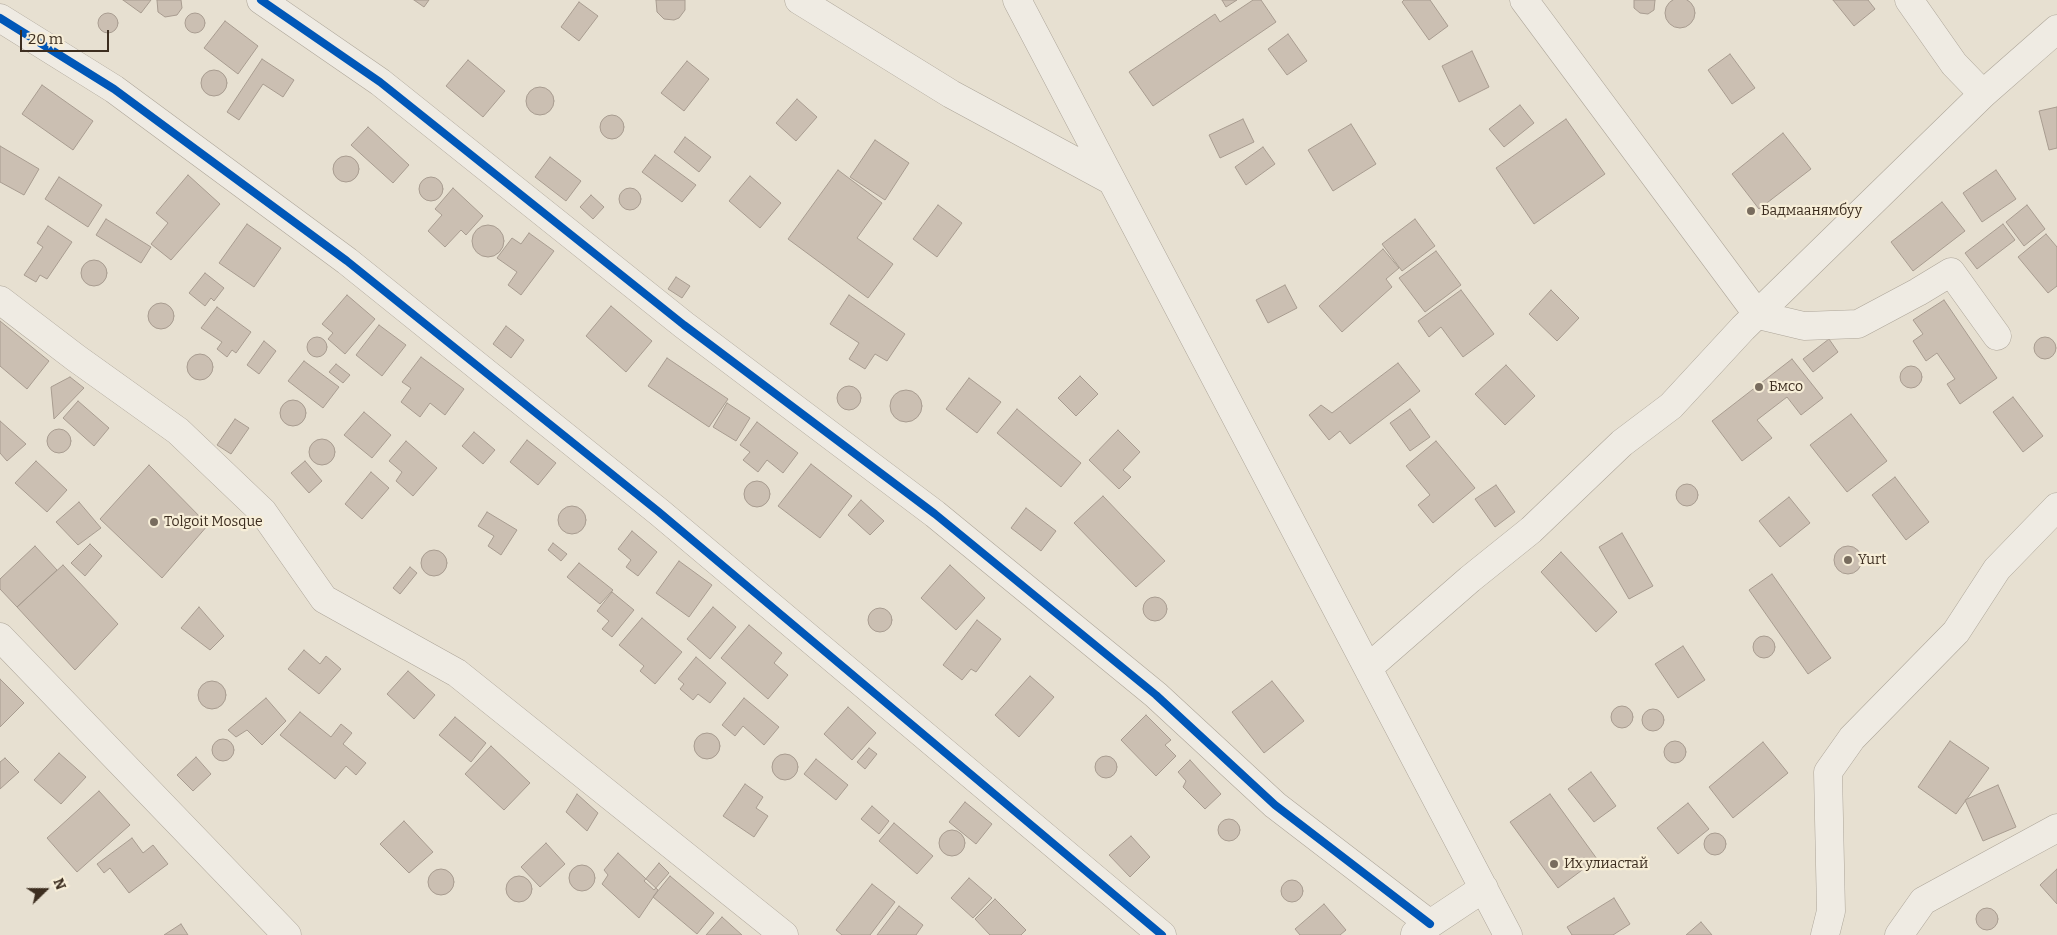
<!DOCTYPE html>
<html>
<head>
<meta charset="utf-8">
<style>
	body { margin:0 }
	#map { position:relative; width:2057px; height:935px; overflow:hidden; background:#e7e0d1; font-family:Bitter,serif }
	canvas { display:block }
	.north { position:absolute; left:20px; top:865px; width:50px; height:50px; -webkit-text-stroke:4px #f7eed8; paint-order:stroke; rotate:68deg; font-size:14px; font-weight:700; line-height:20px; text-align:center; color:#3d2e20 }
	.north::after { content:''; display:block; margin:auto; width:18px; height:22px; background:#3d2e20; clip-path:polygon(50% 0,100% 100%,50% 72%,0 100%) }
	.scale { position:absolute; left:20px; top:30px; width:89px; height:22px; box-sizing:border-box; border:2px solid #3d2e20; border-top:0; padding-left:6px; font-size:15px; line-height:18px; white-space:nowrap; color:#3d2e20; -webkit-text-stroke:4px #f7eed8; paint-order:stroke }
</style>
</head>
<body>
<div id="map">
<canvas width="2057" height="935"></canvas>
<div class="north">N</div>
<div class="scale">20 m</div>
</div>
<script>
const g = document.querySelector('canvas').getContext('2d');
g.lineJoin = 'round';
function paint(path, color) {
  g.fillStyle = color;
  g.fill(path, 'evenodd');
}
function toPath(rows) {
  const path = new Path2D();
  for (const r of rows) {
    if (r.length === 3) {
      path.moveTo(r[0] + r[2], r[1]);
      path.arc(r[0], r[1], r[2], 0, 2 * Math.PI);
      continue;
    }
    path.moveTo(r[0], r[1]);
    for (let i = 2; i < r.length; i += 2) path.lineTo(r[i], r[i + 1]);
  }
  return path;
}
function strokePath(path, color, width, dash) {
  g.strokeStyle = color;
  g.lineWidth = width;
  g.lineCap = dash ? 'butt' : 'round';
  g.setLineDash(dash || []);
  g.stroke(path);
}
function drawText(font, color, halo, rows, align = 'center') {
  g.font = font + ' Bitter,serif';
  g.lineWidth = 4.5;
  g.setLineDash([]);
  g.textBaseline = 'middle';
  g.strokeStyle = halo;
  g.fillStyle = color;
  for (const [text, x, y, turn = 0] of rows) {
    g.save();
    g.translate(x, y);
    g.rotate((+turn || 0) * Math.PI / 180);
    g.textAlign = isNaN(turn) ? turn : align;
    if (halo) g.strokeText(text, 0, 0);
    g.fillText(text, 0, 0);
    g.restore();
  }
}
const building = toPath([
	[1680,13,15],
	[123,0,151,0,141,13,123,0],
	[157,0,181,0,182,8,177,15,165,17,158,12,157,0],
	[414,0,429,0,424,7,414,0],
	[656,0,685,0,685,10,679,18,674,20,664,19,657,12,656,0],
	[1222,0,1237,0,1226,7,1222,0],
	[1253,0,1261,0,1276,22,1153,106,1129,72,1215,14,1220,22,1253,0],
	[1404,0,1430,0,1448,26,1429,40,1402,2,1404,0],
	[1655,0,1654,10,1648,14,1640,13,1634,8,1634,0,1655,0],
	[1833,0,1868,0,1875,9,1854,26,1833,0],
	[579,2,598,16,579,41,561,27,579,2],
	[195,23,10],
	[108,23,10],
	[225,21,258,46,238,74,204,48,225,21],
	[1288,34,1307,61,1287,75,1268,49,1288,34],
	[1472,51,1489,87,1459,102,1442,66,1472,51],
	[1730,54,1755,88,1732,104,1708,70,1730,54],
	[262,59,294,80,283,97,263,84,239,120,227,112,262,59],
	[468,60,505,91,483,117,446,86,468,60],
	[687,61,709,79,684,111,661,93,687,61],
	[214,83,13],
	[42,85,93,121,73,150,22,114,42,85],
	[540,101,14],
	[797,99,817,117,796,141,776,123,797,99],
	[1520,105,1534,123,1504,147,1489,129,1520,105],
	[2057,107,2057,148,2049,150,2039,111,2057,107],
	[612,127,12],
	[1243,119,1254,142,1220,158,1209,135,1243,119],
	[1566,119,1605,174,1534,224,1496,168,1566,119],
	[1351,124,1376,164,1333,191,1308,150,1351,124],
	[368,127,409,165,393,183,351,145,368,127],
	[1783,133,1811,169,1759,209,1732,174,1783,133],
	[685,137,711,157,699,172,674,152,685,137],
	[875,140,909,163,885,200,850,177,875,140],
	[0,146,39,169,24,195,0,182,0,146],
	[1263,147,1275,164,1246,185,1235,167,1263,147],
	[655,155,696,185,682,202,642,172,655,155],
	[346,169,13],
	[550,157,581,181,566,201,535,177,550,157],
	[838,170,882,203,857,238,893,264,868,298,788,239,838,170],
	[1996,170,2016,199,1982,222,1963,193,1996,170],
	[188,175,220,204,171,260,151,244,168,223,156,213,188,175],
	[750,176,781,203,760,228,729,201,750,176],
	[431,189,12],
	[59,177,102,205,88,227,45,199,59,177],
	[453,188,483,216,466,235,461,230,445,247,428,231,442,215,435,209,453,188],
	[630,199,11],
	[591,195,604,207,593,219,580,207,591,195],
	[1942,202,1965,231,1913,271,1891,242,1942,202],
	[938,205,962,223,937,257,913,239,938,205],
	[2027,205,2045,229,2024,246,2006,222,2027,205],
	[106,219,151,247,141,263,96,235,106,219],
	[1415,219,1435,246,1402,271,1382,244,1415,219],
	[247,224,281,248,254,287,219,263,247,224],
	[2003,224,2015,240,1977,269,1965,253,2003,224],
	[488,241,16],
	[48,226,72,242,47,279,40,275,36,282,24,275,43,247,37,243,48,226],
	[529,233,554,251,521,295,508,285,517,272,497,258,512,238,521,244,529,233],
	[2046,234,2057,247,2057,286,2048,293,2018,257,2046,234],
	[1383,249,1399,268,1386,279,1392,287,1342,332,1319,306,1383,249],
	[1436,251,1461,285,1425,312,1399,278,1436,251],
	[94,273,13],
	[205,273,224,288,214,301,211,298,205,306,189,293,205,273],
	[676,277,690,286,682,298,668,289,676,277],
	[1285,285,1297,308,1268,323,1256,300,1285,285],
	[1461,290,1494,334,1463,357,1441,327,1429,337,1418,321,1461,290],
	[1551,290,1579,318,1557,341,1529,314,1551,290],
	[347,295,375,319,345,354,328,339,333,333,322,324,347,295],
	[849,295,905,334,887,361,875,354,865,369,849,359,859,343,830,324,849,295],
	[1944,300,1997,378,1960,404,1947,384,1955,379,1937,353,1926,361,1913,341,1923,334,1913,320,1944,300],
	[161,316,13],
	[611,306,652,341,626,372,586,336,611,306],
	[217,307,251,332,236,353,232,350,227,357,217,349,222,342,201,328,217,307],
	[0,321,49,361,27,389,0,366,0,321],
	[379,325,406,345,382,376,356,355,379,325],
	[506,326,524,340,511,358,493,344,506,326],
	[2045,348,11],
	[317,347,10],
	[1829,339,1838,352,1813,372,1803,359,1829,339],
	[264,341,276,351,259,374,247,365,264,341],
	[200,367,13],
	[421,357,464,389,445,415,430,403,420,417,401,402,411,388,402,382,421,357],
	[667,358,728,399,709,427,648,386,667,358],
	[1792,359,1823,398,1801,415,1787,397,1757,420,1772,438,1742,461,1712,421,1792,359],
	[304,361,339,387,323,408,288,381,304,361],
	[1398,363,1420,391,1350,444,1340,431,1329,440,1309,415,1321,405,1332,413,1398,363],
	[336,364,350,375,343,383,329,372,336,364],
	[1506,365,1535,396,1505,425,1475,394,1506,365],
	[1911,377,11],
	[1080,376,1098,394,1076,416,1058,398,1080,376],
	[70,377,84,388,54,419,51,387,70,377],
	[969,378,1001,402,977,433,946,409,969,378],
	[849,398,12],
	[906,406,16],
	[2013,397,2043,436,2023,452,1993,412,2013,397],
	[293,413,13],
	[78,401,109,428,94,446,63,418,78,401],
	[727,403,750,418,736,441,713,427,727,403],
	[1017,409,1081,463,1061,487,997,433,1017,409],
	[1410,409,1430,437,1410,451,1390,423,1410,409],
	[364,412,391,435,372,458,344,435,364,412],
	[1851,414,1887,461,1847,492,1810,445,1851,414],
	[235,419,249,428,231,454,217,445,235,419],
	[0,421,26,444,7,461,0,453,0,421],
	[757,422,798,453,783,473,767,460,758,472,743,460,750,452,740,445,757,422],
	[59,441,12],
	[1118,430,1140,452,1123,470,1131,477,1119,489,1089,460,1118,430],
	[474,432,495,450,483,464,462,446,474,432],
	[322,452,13],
	[527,440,556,463,538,485,510,462,527,440],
	[406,441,437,468,413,496,396,481,402,472,389,461,406,441],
	[1436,441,1475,488,1433,523,1418,505,1430,495,1406,466,1436,441],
	[36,461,67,490,47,512,15,483,36,461],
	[305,461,322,481,309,493,291,473,305,461],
	[811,464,852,496,820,538,778,506,811,464],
	[149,465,208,525,162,578,100,519,149,465],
	[371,472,389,488,362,519,345,504,371,472],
	[1895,477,1929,522,1906,540,1872,495,1895,477],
	[757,494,13],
	[1687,495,11],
	[1496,485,1515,512,1495,527,1475,499,1496,485],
	[1103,496,1165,561,1136,587,1074,523,1103,496],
	[1789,497,1810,523,1780,547,1759,521,1789,497],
	[861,500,884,521,870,535,848,515,861,500],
	[79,502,101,528,78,545,56,522,79,502],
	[572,520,14],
	[1026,508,1056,531,1041,551,1011,528,1026,508],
	[487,512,517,530,501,555,488,546,494,536,478,526,487,512],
	[632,531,657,552,638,576,626,567,631,560,618,549,632,531],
	[1622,533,1653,586,1629,599,1599,547,1622,533],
	[553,543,567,554,561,561,548,550,553,543],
	[90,544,102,556,85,576,71,563,90,544],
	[35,546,57,570,17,607,0,589,0,579,35,546],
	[1848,560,14],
	[434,563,13],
	[1561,552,1617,612,1596,632,1541,572,1561,552],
	[679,561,712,585,689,617,656,593,679,561],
	[579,563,613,590,600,604,567,577,579,563],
	[63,565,118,624,75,670,17,607,63,565],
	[950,565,985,598,956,630,921,598,950,565],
	[410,567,417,573,400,594,393,588,410,567],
	[1772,574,1831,658,1808,674,1749,590,1772,574],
	[612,592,634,610,612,637,602,629,609,621,597,611,612,592],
	[1155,609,12],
	[199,607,224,636,210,650,181,628,199,607],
	[713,607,736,627,710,659,687,639,713,607],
	[880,620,12],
	[642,618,682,652,655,684,640,671,644,666,619,645,642,618],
	[977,620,1001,639,976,672,971,669,962,680,943,665,977,620],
	[749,625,782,653,774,663,788,675,768,699,721,658,749,625],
	[1764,647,11],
	[1683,646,1705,680,1678,698,1655,664,1683,646],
	[304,650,320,664,326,656,341,669,319,694,288,669,304,650],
	[696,657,726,683,710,703,698,694,693,700,680,689,684,684,678,679,696,657],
	[408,671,435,695,414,719,387,694,408,671],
	[1030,676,1054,697,1019,737,995,715,1030,676],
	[0,679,24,703,0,727,0,679],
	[1272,681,1304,721,1264,753,1232,712,1272,681],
	[212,695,14],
	[266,698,286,721,262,745,247,730,236,737,228,730,266,698],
	[744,698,779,727,764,745,743,726,735,736,722,725,744,698],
	[1622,717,11],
	[848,707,876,733,852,760,824,734,848,707],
	[1653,720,11],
	[300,712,331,737,341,724,352,733,343,744,366,763,356,775,346,766,335,779,280,735,300,712],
	[1146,715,1171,740,1165,745,1176,756,1156,776,1121,740,1146,715],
	[455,717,486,743,471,762,439,735,455,717],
	[707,746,13],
	[223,750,11],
	[1950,741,1989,768,1956,814,1918,787,1950,741],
	[1675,752,11],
	[1763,742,1788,773,1733,818,1709,787,1763,742],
	[491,746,530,783,504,810,465,774,491,746],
	[869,748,877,754,865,769,857,762,869,748],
	[59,753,86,777,61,804,34,780,59,753],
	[785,767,13],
	[1106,767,11],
	[196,757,211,774,193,791,177,775,196,757],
	[5,758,19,772,0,789,0,762,5,758],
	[816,759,848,785,836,800,804,774,816,759],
	[1190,760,1221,794,1205,809,1183,787,1186,781,1178,772,1190,760],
	[1591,772,1616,806,1594,822,1568,789,1591,772],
	[745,784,763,797,756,808,768,816,754,837,723,816,745,784],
	[1998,785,2016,827,1983,841,1965,800,1998,785],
	[99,791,130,825,77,872,47,838,99,791],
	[577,794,598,813,587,831,566,812,577,794],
	[1550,794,1597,859,1558,888,1510,822,1550,794],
	[965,802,992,824,976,844,949,822,965,802],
	[1688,803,1709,829,1678,854,1657,828,1688,803],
	[872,806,889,821,879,834,861,819,872,806],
	[1229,830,11],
	[404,821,433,852,409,873,380,844,404,821],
	[894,823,933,856,917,874,879,841,894,823],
	[952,843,13],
	[1715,844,11],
	[1131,836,1150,857,1130,877,1109,855,1131,836],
	[132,838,143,853,153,845,168,864,129,893,110,868,104,873,97,864,132,838],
	[546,843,565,864,540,887,521,867,546,843],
	[618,853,658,890,639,918,602,884,608,875,604,870,618,853],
	[659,863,669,873,654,890,644,881,659,863],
	[582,878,13],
	[2057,869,2057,904,2040,885,2057,869],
	[441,882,13],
	[670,876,714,913,697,934,653,897,670,876],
	[519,889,13],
	[969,878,992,898,973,918,951,898,969,878],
	[1292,891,11],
	[872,884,895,902,870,935,842,935,836,930,872,884],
	[1614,898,1630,924,1613,935,1572,935,1567,927,1614,898],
	[995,899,1026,930,1021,935,990,935,975,919,995,899],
	[1324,904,1346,930,1340,935,1300,935,1295,929,1324,904],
	[899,906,923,925,916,935,877,935,899,906],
	[1987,919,11],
	[722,917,742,935,706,935,722,917],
	[1701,922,1712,935,1686,935,1701,922],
	[181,924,188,935,164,935,181,924]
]);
const street = toPath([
	[261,0,380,82,684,325,935,514,1156,695,1275,805,1430,924],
	[799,0,951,94,1112,181],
	[1017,0,1508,935],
	[1524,0,1758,315,1804,326,1858,324,1918,292,1951,272,1997,336],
	[1909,0,1954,64,1983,94],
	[0,18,114,89,347,261,659,512,1162,935],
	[0,300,76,358,178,431,263,512,324,599,457,673,784,935],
	[0,637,287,935],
	[1368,668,1470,579,1531,530,1622,443,1671,406,1743,328,1983,94,2057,29],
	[1415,934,1484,888],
	[1825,935,1831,911,1828,772,1852,738,1956,632,1997,569,2057,507],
	[1899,935,1923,901,2057,828]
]);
const cycleway = toPath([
	[261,0,380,82,684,325,935,514,1156,695,1275,805,1430,924],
	[0,18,114,89,347,261,659,512,1162,935]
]);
const markers = [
	[1751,211,5,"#786c5e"],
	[1759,387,5,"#786c5e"],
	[154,522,5,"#786c5e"],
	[1848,560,5,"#786c5e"],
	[1554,864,5,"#786c5e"]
];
const poiNames = [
	["Бадмаанямбуу",1761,211],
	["Бмсо",1769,387],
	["Tolgoit Mosque",164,522],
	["Yurt",1858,560],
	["Их улиастай",1564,864]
];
paint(building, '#cbbfb2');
strokePath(building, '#a89c90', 1);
strokePath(street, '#ada599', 29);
strokePath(street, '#efebe3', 28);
strokePath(cycleway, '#0057b8', 8);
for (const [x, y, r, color] of markers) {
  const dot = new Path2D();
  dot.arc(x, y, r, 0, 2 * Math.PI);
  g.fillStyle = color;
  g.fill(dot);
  strokePath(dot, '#f7eed8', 2);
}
drawText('14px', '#3d2e20', '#f7eed8', poiNames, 'left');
</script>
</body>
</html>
